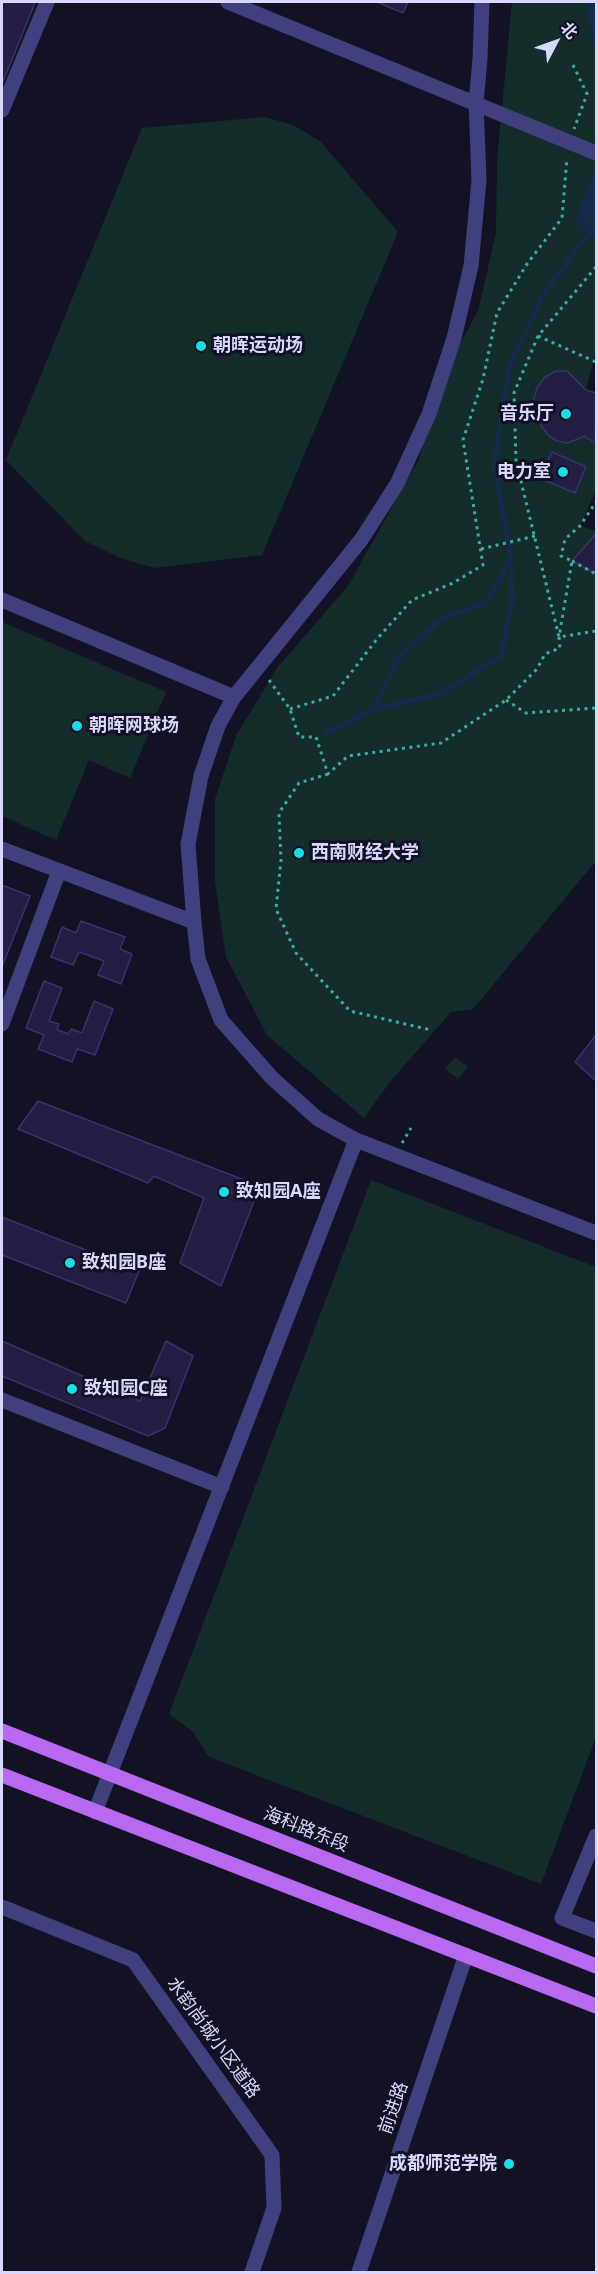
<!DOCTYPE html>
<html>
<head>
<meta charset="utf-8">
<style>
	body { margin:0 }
	#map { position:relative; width:598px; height:2274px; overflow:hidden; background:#131124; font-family:"Noto Sans","Noto Sans SC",sans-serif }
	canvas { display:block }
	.frame { position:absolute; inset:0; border:3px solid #d9d7fb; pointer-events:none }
	.north { position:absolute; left:526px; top:12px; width:60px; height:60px; -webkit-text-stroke:4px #131124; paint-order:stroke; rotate:49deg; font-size:16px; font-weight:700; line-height:24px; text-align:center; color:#d9d7fb }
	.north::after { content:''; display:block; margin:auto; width:21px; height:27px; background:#d9d7fb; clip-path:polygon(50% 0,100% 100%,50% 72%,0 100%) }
</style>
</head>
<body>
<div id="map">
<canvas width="598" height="2274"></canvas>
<div class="frame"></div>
<div class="north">北</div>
</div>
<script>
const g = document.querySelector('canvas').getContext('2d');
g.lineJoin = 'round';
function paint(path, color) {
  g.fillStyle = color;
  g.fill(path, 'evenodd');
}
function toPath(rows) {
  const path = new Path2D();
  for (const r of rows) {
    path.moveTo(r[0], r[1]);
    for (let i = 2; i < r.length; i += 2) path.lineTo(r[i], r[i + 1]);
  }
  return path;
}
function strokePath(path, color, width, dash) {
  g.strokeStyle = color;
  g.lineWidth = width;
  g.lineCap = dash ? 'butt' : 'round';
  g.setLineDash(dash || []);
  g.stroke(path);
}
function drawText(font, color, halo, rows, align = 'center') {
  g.font = font + ' "Noto Sans","Noto Sans SC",sans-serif';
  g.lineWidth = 6;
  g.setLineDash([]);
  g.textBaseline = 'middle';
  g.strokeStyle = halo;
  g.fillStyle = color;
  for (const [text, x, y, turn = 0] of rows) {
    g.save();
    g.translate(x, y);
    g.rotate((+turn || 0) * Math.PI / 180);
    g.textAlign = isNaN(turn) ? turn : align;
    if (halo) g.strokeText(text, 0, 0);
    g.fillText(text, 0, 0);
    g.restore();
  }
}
const green = toPath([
	[512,2,596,2,596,354,595,354,586,390,567,371,556,371,544,378,537,388,532,405,549,437,557,441,568,443,585,436,596,443,596,490,580,526,596,531,596,534,573,561,596,574,596,861,473,1009,451,1012,390,1082,364,1118,267,1035,226,957,215,881,215,799,236,736,277,668,348,586,419,459,441,378,478,311,496,233,497,160],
	[265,117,293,125,320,141,398,232,262,555,155,568,120,558,85,541,6,460,142,128],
	[2,622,166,692,130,778,89,760,56,840,2,816],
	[455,1057,468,1067,458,1079,445,1069],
	[371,1180,596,1267,596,1737,541,1884,209,1757,193,1732,169,1714]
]);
const water = toPath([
	[585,2,596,2,596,61,596,54],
	[596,167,596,240,575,222]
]);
const stream = toPath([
	[374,709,398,658,444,617,487,602,510,559],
	[326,733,374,709,439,694,501,656,512,601,511,557,494,465,509,368,543,295,589,233]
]);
const building = toPath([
	[2,2,31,2,35,3,2,84,2,2],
	[377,2,408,2,403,13,377,2],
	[556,371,567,371,586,390,596,393,595,443,585,436,568,443,557,441,549,436,540,424,532,405,537,388,544,378,556,371],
	[552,452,586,467,575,493,539,478,552,452],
	[596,534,596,574,572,561,596,534],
	[2,885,30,896,2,967,2,885],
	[81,921,125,937,120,949,132,954,121,984,98,975,104,961,79,952,73,965,51,957,62,927,76,933,81,921],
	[44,981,62,988,49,1021,59,1024,57,1030,69,1034,71,1029,82,1033,94,1001,113,1009,95,1055,77,1049,72,1062,38,1049,44,1035,26,1028,44,981],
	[596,1035,596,1081,575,1062,596,1035],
	[38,1101,260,1186,221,1286,180,1263,204,1198,154,1176,148,1183,18,1129,38,1101],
	[2,1217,139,1271,126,1303,2,1255,2,1217],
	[2,1341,140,1401,166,1341,193,1356,165,1428,148,1436,2,1376,2,1341]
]);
const path = toPath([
	[573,65,587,94,574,129],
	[596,267,538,336,514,393,516,461,559,637,596,631],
	[538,336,596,362],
	[481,549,535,536],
	[572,561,596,574],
	[269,680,290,709,299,737,316,737,328,774,348,756,441,743,506,700,537,669,545,654,560,648,559,637,572,561,561,556,565,539,580,526,596,502],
	[506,700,526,713,596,708],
	[290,709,333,696,377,639,412,600,453,583,483,565,463,440,483,379,497,313,527,264,562,218,567,158],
	[328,774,299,783,279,813,281,860,276,909,296,953,350,1011,431,1030],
	[402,1143,411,1128]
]);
const minor = toPath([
	[228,2,596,153],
	[482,2,480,59,476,103,479,180,471,266,454,338,429,414,397,484,361,540,234,697,218,726,201,776,188,844,194,922,198,959,221,1020,272,1078,318,1119,356,1140,596,1233],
	[2,110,47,2],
	[2,600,234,697],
	[2,849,194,922],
	[2,1024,59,871],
	[2,1400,222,1487],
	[95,1812,356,1140],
	[596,1836,562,1918,596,1931],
	[2,1907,133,1960,272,2155,274,2208,252,2272],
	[359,2272,466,1955]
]);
const major = toPath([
	[2,1731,596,1966],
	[2,1775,596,2006]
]);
const markers = [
	[201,346,6,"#15dee9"],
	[566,414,6,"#15dee9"],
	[563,472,6,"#15dee9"],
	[77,726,6,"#15dee9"],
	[299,853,6,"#15dee9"],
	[224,1192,6,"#15dee9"],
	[70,1263,6,"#15dee9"],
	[72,1389,6,"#15dee9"],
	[509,2164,6,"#15dee9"]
];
const poiNames = [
	["朝晖运动场",213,346],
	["音乐厅",554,414,"right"],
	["电力室",551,472,"right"],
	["朝晖网球场",89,726],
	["西南财经大学",311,853],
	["致知园A座",236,1192],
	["致知园B座",82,1263],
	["致知园C座",84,1389],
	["成都师范学院",497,2164,"right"]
];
const streetNames = [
	["海科路东段",306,1830,22],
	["水韵尚城小区道路",213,2038,54],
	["前进路",394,2108,-71]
];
paint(green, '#142d2b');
paint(water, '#152b4a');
strokePath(stream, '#152b4a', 5);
paint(building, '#241e43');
strokePath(building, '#3b336d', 1.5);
strokePath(path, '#3aaca0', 3, [3, 4.5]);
strokePath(minor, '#40407e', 15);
strokePath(major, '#b868f1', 15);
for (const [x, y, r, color] of markers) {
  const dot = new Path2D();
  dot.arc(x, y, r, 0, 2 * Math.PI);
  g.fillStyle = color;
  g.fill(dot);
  strokePath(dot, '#131124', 2);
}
drawText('bold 18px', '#d9d7fb', '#131124', poiNames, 'left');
drawText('18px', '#d9d7fb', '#131124', streetNames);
</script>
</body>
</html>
